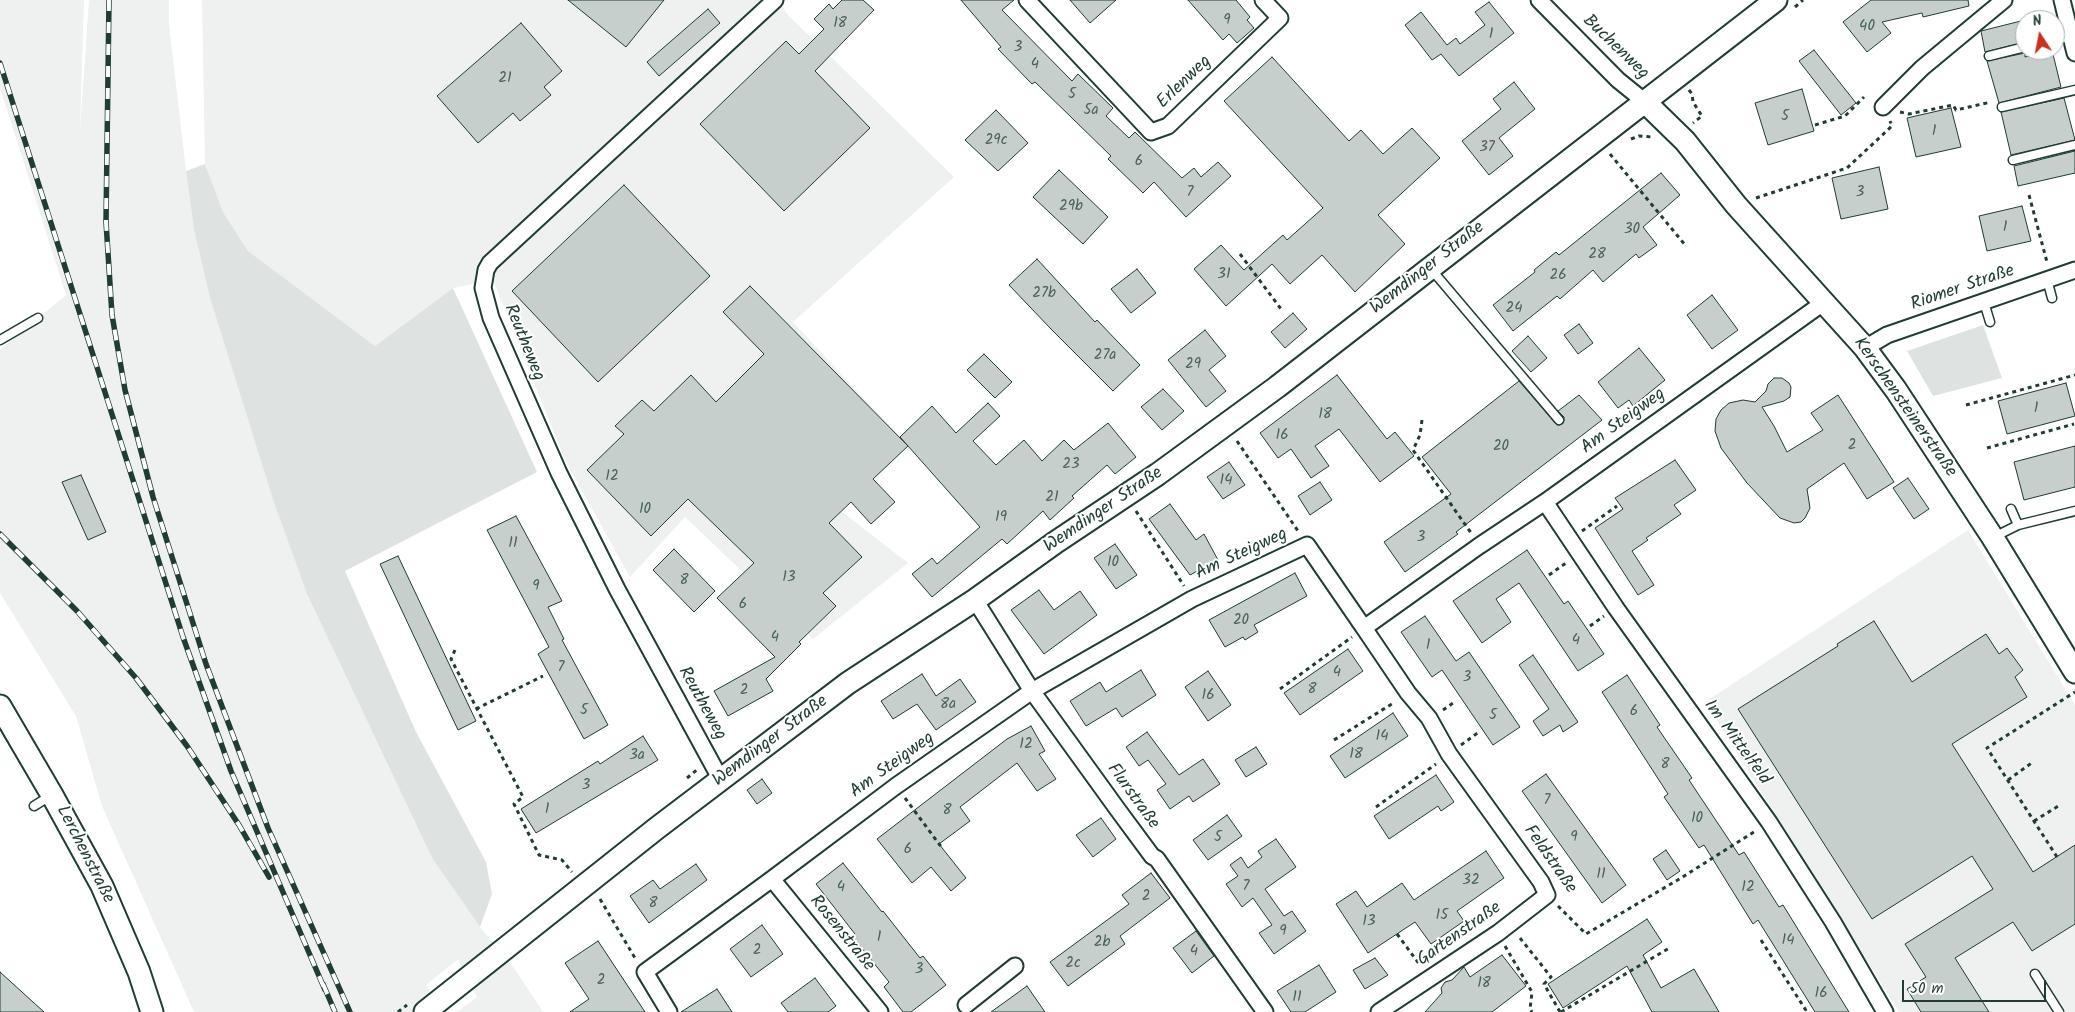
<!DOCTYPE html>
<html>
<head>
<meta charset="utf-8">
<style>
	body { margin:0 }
	#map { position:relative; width:2075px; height:1012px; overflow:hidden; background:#fff; font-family:Kalam,sans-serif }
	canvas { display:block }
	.north { position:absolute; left:2015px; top:10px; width:50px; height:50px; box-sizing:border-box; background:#fff; border:1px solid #a5b1ae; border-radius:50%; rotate:349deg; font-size:14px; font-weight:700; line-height:20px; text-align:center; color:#1f3d34 }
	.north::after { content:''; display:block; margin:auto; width:18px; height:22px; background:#c8321e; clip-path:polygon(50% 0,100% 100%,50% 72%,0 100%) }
	.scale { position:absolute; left:1902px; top:980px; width:144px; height:22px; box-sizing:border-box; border:2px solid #1f3d34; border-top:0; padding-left:6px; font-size:15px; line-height:18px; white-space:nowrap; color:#1f3d34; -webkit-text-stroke:4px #fff; paint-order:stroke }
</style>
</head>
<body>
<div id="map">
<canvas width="2075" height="1012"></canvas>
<div class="north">N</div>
<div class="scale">50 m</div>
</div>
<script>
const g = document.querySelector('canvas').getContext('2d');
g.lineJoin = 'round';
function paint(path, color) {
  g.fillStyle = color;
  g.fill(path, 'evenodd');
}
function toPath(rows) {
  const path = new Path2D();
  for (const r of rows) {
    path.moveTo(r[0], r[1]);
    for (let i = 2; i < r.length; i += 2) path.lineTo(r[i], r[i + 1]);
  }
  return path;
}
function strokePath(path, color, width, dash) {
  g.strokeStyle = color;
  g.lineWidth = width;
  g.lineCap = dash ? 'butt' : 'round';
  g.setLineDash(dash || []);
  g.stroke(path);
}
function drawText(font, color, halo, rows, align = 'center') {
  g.font = font + ' Kalam,sans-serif';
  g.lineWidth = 4;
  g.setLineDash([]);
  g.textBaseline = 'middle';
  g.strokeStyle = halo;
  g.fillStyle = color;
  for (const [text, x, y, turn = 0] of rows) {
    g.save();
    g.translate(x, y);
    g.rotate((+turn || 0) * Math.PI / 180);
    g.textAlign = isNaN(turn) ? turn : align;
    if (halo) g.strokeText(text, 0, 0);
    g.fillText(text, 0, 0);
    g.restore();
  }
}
const built = toPath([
	[0,0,84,0,80,131,89,0,169,0,169,24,186,171,194,230,210,298,274,503,307,594,432,858,480,927,514,968,543,1012,457,1012,477,997,458,959,426,985,439,1012,194,1012,102,806,76,716,0,593,0,350,66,295,0,88],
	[202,0,780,0,786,13,954,177,793,322,908,446,841,511,908,563,813,639,685,517,630,577,565,460,493,280,453,288,375,346,248,251,223,212,205,164],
	[1968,530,2075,705,2075,1012,1899,1012,1705,702]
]);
const green = toPath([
	[205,164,223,212,248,251,375,346,453,288,537,472,345,571,416,732,486,862,492,894,480,927,432,858,307,594,274,503,210,298,194,230,186,171],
	[1983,325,2002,378,1933,396,1907,351]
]);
const building = toPath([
	[568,0,664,0,626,47,568,0],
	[842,0,863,0,874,10,815,71,870,128,784,211,700,124,786,41,799,54,824,29,814,19,829,4,833,9,842,0],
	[961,0,1014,0,1002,10,1072,81,1078,74,1113,108,1106,116,1129,138,1135,132,1182,178,1194,168,1201,177,1218,162,1231,176,1186,217,1154,182,1143,193,1108,159,1111,156,1035,82,1032,84,998,49,1001,47,961,0],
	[1070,0,1116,0,1090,23,1070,0],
	[1188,0,1236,0,1250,17,1247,20,1254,28,1237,43,1229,34,1223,40,1188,0],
	[1871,0,1968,0,1969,6,1923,17,1922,13,1882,22,1891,33,1867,52,1843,22,1871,0],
	[1489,2,1514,33,1459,76,1441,54,1432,60,1405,25,1421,12,1447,45,1456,38,1460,44,1485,25,1475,12,1489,2],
	[708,9,720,23,659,76,647,62,708,9],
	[2025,20,2025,42,1985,52,1981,31,2025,20],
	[521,23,562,71,544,87,551,95,520,121,513,113,478,143,437,96,521,23],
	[1814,50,1856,103,1841,115,1799,61,1814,50],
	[2052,50,2061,87,1999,103,1987,61,2025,53,2025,57,2052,50],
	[1272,57,1349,141,1361,130,1383,154,1412,128,1440,158,1378,215,1405,244,1355,292,1322,255,1290,284,1272,264,1226,306,1194,269,1221,245,1244,270,1283,235,1287,240,1323,208,1224,101,1272,57],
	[1514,82,1535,109,1499,138,1513,156,1489,175,1462,141,1501,109,1493,99,1514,82],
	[1802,89,1814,131,1768,145,1755,103,1802,89],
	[2064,98,2075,140,2011,155,2001,112,2064,98],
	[1951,108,1961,147,1916,157,1907,118,1951,108],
	[996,110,1028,143,998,171,965,140,996,110],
	[2075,151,2075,173,2018,186,2014,166,2075,151],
	[1879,167,1888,209,1841,219,1832,178,1879,167],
	[1059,170,1108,217,1083,244,1033,197,1059,170],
	[1661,173,1680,195,1643,227,1657,245,1639,258,1636,254,1603,282,1593,270,1560,299,1557,296,1513,331,1493,305,1535,272,1534,270,1556,252,1559,255,1661,173],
	[624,185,710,276,598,382,512,291,624,185],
	[2022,206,2031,241,1987,251,1979,216,2022,206],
	[1037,259,1095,322,1097,320,1140,365,1113,391,1051,329,1009,285,1037,259],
	[1137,269,1156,293,1131,313,1111,289,1137,269],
	[750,286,908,446,873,479,895,502,871,524,851,502,829,523,862,557,823,593,836,606,799,642,801,644,766,679,773,691,728,716,714,691,775,657,717,598,754,563,688,499,651,536,587,470,624,434,615,426,642,400,654,411,691,375,716,402,764,354,723,312,750,286],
	[1712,295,1738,330,1712,349,1687,315,1712,295],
	[1293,313,1307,329,1285,348,1271,332,1293,313],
	[1579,324,1593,343,1578,354,1564,335,1579,324],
	[1205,330,1226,356,1209,370,1226,391,1206,407,1168,360,1205,330],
	[1528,336,1547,358,1531,372,1512,351,1528,336],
	[1639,348,1665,380,1633,406,1629,400,1618,408,1598,382,1639,348],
	[984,354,1012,382,995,398,967,370,984,354],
	[1337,375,1387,439,1395,432,1414,456,1380,482,1339,429,1315,446,1329,466,1311,478,1291,449,1278,458,1260,433,1337,375],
	[1774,378,1782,378,1789,383,1791,387,1790,397,1784,401,1762,407,1774,426,1787,452,1823,430,1811,413,1838,395,1894,482,1867,499,1844,463,1807,489,1810,508,1805,518,1801,522,1794,523,1780,518,1747,483,1721,448,1715,431,1716,419,1721,410,1729,403,1743,400,1755,402,1766,391,1768,384,1774,378],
	[1519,381,1557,425,1560,425,1564,421,1564,417,1558,411,1579,395,1602,420,1456,532,1458,534,1405,572,1384,542,1451,494,1422,457,1519,381],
	[2066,383,2075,416,2007,434,1998,401,2066,383],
	[1163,389,1184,411,1162,430,1141,407,1163,389],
	[988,403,1000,416,973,441,996,465,1024,440,1042,461,1064,440,1074,450,1108,423,1136,457,1115,474,1107,465,1072,496,1074,498,1050,520,1043,511,1007,544,1002,539,932,597,912,574,932,558,937,564,980,527,900,437,932,406,956,433,988,403],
	[2075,446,2075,487,2024,500,2014,462,2075,446],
	[1675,460,1696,490,1674,505,1681,514,1646,538,1648,540,1632,551,1654,585,1638,595,1595,528,1623,509,1615,498,1675,460],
	[1229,462,1245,485,1223,499,1207,477,1229,462],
	[81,475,106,532,88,540,62,482,81,475],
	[1908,478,1929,509,1914,519,1893,488,1908,478],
	[1320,482,1332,500,1310,515,1298,496,1320,482],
	[1170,504,1196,540,1204,534,1218,560,1190,575,1149,519,1170,504],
	[516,516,562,601,548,607,564,639,562,640,608,725,584,739,538,654,549,647,487,530,516,516],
	[1115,544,1137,575,1116,589,1094,558,1115,544],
	[674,549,715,591,694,612,653,570,674,549],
	[1527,550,1564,604,1568,601,1604,654,1578,671,1519,583,1496,599,1511,622,1482,643,1453,601,1527,550],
	[398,556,476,721,458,730,380,564,398,556],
	[1295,573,1307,596,1254,625,1258,632,1245,640,1243,637,1225,647,1209,620,1295,573],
	[1039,590,1054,610,1080,591,1097,615,1044,654,1011,610,1039,590],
	[1425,616,1456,661,1469,652,1520,727,1493,745,1442,670,1432,677,1401,632,1425,616],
	[1874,621,1912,682,1986,634,1999,654,2007,648,2023,670,2015,677,2027,697,1952,744,2033,872,2075,845,2075,924,2032,951,2013,922,1955,958,1989,1012,1921,1012,1907,989,1926,977,1905,944,1993,889,1972,856,1872,919,1738,709,1838,646,1837,644,1874,621],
	[1348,649,1363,671,1300,715,1284,693,1348,649],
	[1533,655,1578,722,1563,732,1560,725,1543,736,1533,721,1549,709,1519,665,1533,655],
	[1141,670,1156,695,1122,717,1116,708,1086,726,1070,701,1100,682,1106,692,1141,670],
	[1208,671,1231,705,1208,721,1185,687,1208,671],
	[922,674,936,696,960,679,976,702,936,730,917,704,893,719,881,701,922,674],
	[1627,675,1660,725,1657,727,1692,778,1689,780,1739,855,1744,852,1779,907,1783,905,1849,1012,1815,1012,1758,920,1753,924,1704,845,1699,848,1664,797,1668,794,1602,692,1627,675],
	[1393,713,1408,736,1345,778,1330,756,1393,713],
	[1031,726,1045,751,1039,754,1056,779,1037,791,1017,763,960,807,970,821,939,844,966,878,951,891,931,867,912,883,877,839,1007,739,1031,726],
	[1147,732,1179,775,1203,759,1220,784,1193,802,1189,796,1170,809,1157,790,1166,784,1148,760,1139,766,1126,747,1147,732],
	[643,736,658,760,536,833,521,809,598,761,600,764,643,736],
	[1256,747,1267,764,1246,777,1235,760,1256,747],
	[1546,774,1626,885,1602,903,1522,791,1546,774],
	[1436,775,1454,802,1441,811,1438,806,1389,839,1374,816,1436,775],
	[762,779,772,793,757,804,747,790,762,779],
	[1227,815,1242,836,1208,860,1193,840,1227,815],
	[1101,818,1116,839,1093,857,1076,835,1101,818],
	[1276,839,1296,867,1265,889,1284,916,1292,911,1306,931,1274,954,1259,933,1272,925,1253,898,1242,907,1226,884,1238,876,1230,865,1241,857,1248,868,1262,857,1258,851,1276,839],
	[1666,850,1680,871,1667,880,1653,859,1666,850],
	[1486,851,1504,878,1457,911,1464,921,1431,944,1415,922,1368,953,1336,904,1356,891,1367,907,1402,883,1414,900,1486,851],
	[843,863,882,912,883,911,920,958,923,956,946,985,911,1012,903,1012,884,987,889,982,852,936,855,934,816,884,843,863],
	[696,864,707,880,649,923,630,896,653,880,660,889,696,864],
	[1151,873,1170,898,1120,936,1125,944,1068,986,1050,962,1129,904,1122,895,1151,873],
	[1647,919,1662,942,1643,955,1661,988,1694,969,1719,1012,1652,1012,1627,966,1563,1008,1548,984,1647,919],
	[762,925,783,954,751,977,730,949,762,925],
	[1196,931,1214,956,1192,973,1173,948,1196,931],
	[598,941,645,1012,570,1012,589,999,565,963,598,941],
	[1502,955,1526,986,1492,1012,1425,1012,1442,993,1441,988,1445,982,1452,980,1464,967,1470,977,1502,955],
	[1375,958,1388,975,1365,989,1353,970,1375,958],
	[1319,965,1336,992,1305,1012,1291,1012,1277,991,1319,965],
	[0,972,44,1012,0,1012,0,972],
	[815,978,836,1006,828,1012,788,1012,781,1003,815,978],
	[1027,986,1045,1012,991,1012,1027,986],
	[717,989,732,1012,681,1012,717,989]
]);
const path = toPath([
	[1795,7,1803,0],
	[1689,90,1692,94,1693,102,1702,116,1693,123],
	[1900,112,1909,114,1953,105,1956,110,1991,102],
	[1815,125,1845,116,1864,97],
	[1631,139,1639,136,1652,137],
	[1610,154,1686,246],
	[2029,195,2047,262],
	[1756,198,1847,168,1892,126,1890,121],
	[1240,254,1281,309],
	[1966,405,2075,375],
	[1422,420,1420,435,1413,450,1471,533],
	[1237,441,1298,531],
	[1987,448,2074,424],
	[1136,511,1184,586],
	[1582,531,1617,506],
	[1549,575,1566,563],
	[1590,626,1604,616],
	[455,650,451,659,523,797,514,804,539,855,562,860,572,872],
	[1280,689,1352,637],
	[476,709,543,676],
	[1443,710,1453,703],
	[1334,740,1395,702],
	[1461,745,1479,732],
	[687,778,698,769],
	[2008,780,2033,762],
	[905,798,942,848],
	[1376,807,1436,764],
	[2034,821,2060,805],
	[2057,857,1987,748,2075,692],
	[600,899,635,958],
	[1558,906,1586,934,1681,878,1757,830],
	[1397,934,1420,965],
	[1520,938,1551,977,1544,984,1560,1012],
	[1761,940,1807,1012],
	[1505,946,1532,992,1530,1009,1532,1012],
	[398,1012,407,1005],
	[1561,1012,1671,947]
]);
const lane = toPath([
	[2055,40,2071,36],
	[1989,56,2025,47],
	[2002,107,2075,90],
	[2013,160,2075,145],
	[1431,269,1559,420],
	[2047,279,2052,298],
	[1984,302,1990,322],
	[0,340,38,318],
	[2018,525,2075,511],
	[1994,537,2018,525,2011,509],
	[34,806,50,796],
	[2035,974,2059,1012]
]);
const street = toPath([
	[1027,0,1151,132,1168,126,1280,18,1263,0],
	[1539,0,1618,80,1644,101],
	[2062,0,2075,53],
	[1883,107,1922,68,2004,0],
	[1865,348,1887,335,2075,270],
	[1545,502,1616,608,1769,822,1833,922,1885,1012],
	[975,600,1032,691,1118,810,1152,856,1157,859,1265,1012],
	[1364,628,1408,693,1429,718,1449,754,1541,882,1547,895,1498,933,1379,1012],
	[721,780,617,589,559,473,491,318,483,288,486,270,490,263,775,0],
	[772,879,880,1012],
	[966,1005,1015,966],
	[669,1012,645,972,772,879,896,786,1032,691,1192,599,1307,545,1364,628,1479,546,1545,502,1823,303]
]);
const secondary = toPath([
	[1644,101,1685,141,1736,205,1865,348,1896,390,1993,538,2075,672],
	[0,706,52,795,102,886,139,972,152,1012],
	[425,1012,657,828,848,683,975,600,1056,542,1158,474,1277,387,1776,0]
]);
const rail = toPath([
	[109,0,106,222,112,315,125,390,153,497,206,664,268,828,350,1012],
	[0,63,183,637,231,771,325,990],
	[0,534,77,611,136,678,187,746,239,825,269,877],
	[323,984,335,1012]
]);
const numberNames = [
	["9",1227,21],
	["18",840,24],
	["40",1867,27],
	["1",1491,35],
	["3",1018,48],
	["4",1035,65],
	["21",505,79],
	["5",1072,95],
	["5a",1091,111],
	["5",1785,117],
	["1",1934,132],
	["29c",996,141],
	["37",1487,148],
	["6",1139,162],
	["7",1190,193],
	["3",1860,193],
	["29b",1071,207],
	["1",2005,228],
	["30",1632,230],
	["28",1597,255],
	["31",1224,275],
	["26",1558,276],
	["27b",1044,294],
	["24",1514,309],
	["27a",1105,356],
	["29",1193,365],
	["1",2036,409],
	["18",1325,415],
	["16",1282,436],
	["2",1852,446],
	["20",1501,447],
	["23",1071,465],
	["12",612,477],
	["14",1226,481],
	["21",1052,498],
	["10",645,510],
	["19",1001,518],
	["3",1421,538],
	["11",513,544],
	["10",1113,563],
	["13",789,578],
	["8",684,581],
	["9",536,587],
	["6",743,605],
	["20",1241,621],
	["4",775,638],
	["4",1576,641],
	["1",1428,646],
	["7",561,668],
	["4",1337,673],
	["3",1467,678],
	["8",1312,690],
	["2",744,691],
	["16",1208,696],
	["8a",948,705],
	["5",584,711],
	["6",1634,712],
	["5",1493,716],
	["14",1382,737],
	["12",1026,745],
	["18",1356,755],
	["3a",637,756],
	["8",1665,765],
	["3",586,786],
	["7",1547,801],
	["1",547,810],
	["8",947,811],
	["10",1697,819],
	["5",1218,838],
	["9",1574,838],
	["6",908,850],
	["11",1601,875],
	["32",1471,881],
	["7",1246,887],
	["4",841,888],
	["12",1748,888],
	["2",1146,897],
	["8",653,904],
	["15",1442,916],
	["13",1369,922],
	["9",1283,932],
	["1",879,938],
	["14",1788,941],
	["2b",1102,943],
	["2",757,951],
	["4",1194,952],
	["2c",1073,964],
	["3",919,970],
	["2",601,981],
	["18",1484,984],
	["16",1821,994],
	["11",1297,998]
];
const streetNames = [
	["Buchenweg",1615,48,44],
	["Erlenweg",1185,83,-44],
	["Wemdinger Straße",1428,269,-38],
	["Riomer Straße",1963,289,-19],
	["Reutheweg",523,343,68],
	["Kerschensteinerstraße",1904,408,55],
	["Am Steigweg",1624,422,-36],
	["Wemdinger Straße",1104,511,-34],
	["Am Steigweg",1242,555,-25],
	["Reutheweg",701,704,61],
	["Wemdinger Straße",771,742,-37],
	["Im Mittelfeld",1736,743,54],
	["Am Steigweg",893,766,-36],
	["Flurstraße",1132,797,54],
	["Lerchenstraße",84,855,63],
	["Feldstraße",1549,860,55],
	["Rosenstraße",841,934,51],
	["Gartenstraße",1460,935,-35]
];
paint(built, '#eef1f0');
paint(green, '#dee3e2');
paint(building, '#c7cfcc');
strokePath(building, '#1f3d34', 1);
strokePath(lane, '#1f3d34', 11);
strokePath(street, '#1f3d34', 19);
strokePath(secondary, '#1f3d34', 25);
strokePath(path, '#1f3d34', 3, [4, 4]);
strokePath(lane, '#fff', 8);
strokePath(street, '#fff', 15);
strokePath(secondary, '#fff', 21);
strokePath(rail, '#1f3d34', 5.5);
strokePath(rail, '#fff', 4, [11]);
drawText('15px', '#49625a', null, numberNames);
drawText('18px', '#1f3d34', '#fff', streetNames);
</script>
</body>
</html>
